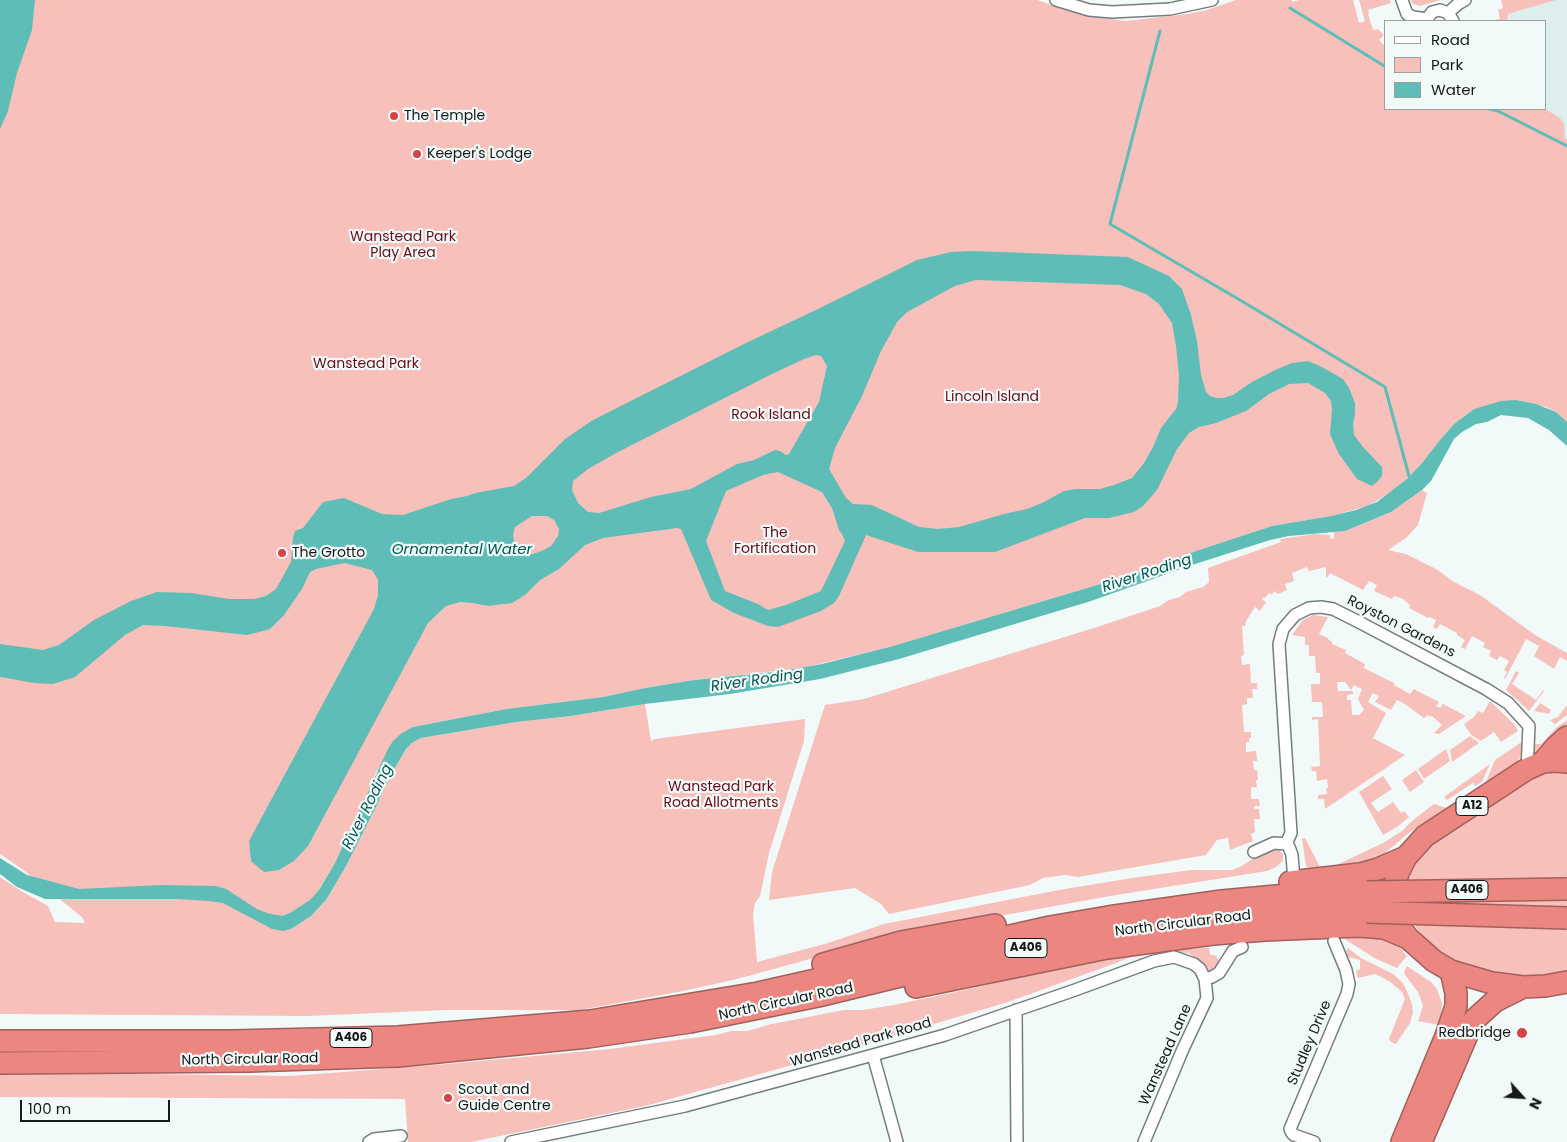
<!DOCTYPE html>
<html>
<head>
<meta charset="utf-8">
<style>
	body { margin:0 }
	#map { position:relative; width:1567px; height:1142px; overflow:hidden; background:#f1faf9; font-family:Poppins,sans-serif }
	canvas { display:block }
	.legend { position:absolute; left:1384px; top:20px; width:162px; height:90px; box-sizing:border-box; background:#f1faf9; border:1px solid #99a09f; margin:0; padding:6px 9px; list-style:none; font-size:15px; color:#151818 }
	.legend li { display:flex; align-items:center; gap:10px; height:25px }
	.legend b { width:25px; border:1px solid #99a09f }
	.north { position:absolute; left:1497px; top:1072px; width:50px; height:50px; -webkit-text-stroke:4px #f1faf9; paint-order:stroke; rotate:116deg; font-size:14px; font-weight:700; line-height:20px; text-align:center; color:#151818 }
	.north::after { content:''; display:block; margin:auto; width:18px; height:22px; background:#151818; clip-path:polygon(50% 0,100% 100%,50% 72%,0 100%) }
	.scale { position:absolute; left:20px; top:1100px; width:150px; height:22px; box-sizing:border-box; border:2px solid #151818; border-top:0; padding-left:6px; font-size:15px; line-height:18px; white-space:nowrap; color:#151818; -webkit-text-stroke:4px #f1faf9; paint-order:stroke }
</style>
</head>
<body>
<div id="map">
<canvas width="1567" height="1142"></canvas>
<ul class="legend">
<li><b style="height:6px;background:#fff"></b>Road</li>
<li><b style="height:14px;background:#f7c0bb"></b>Park</li>
<li><b style="height:14px;background:#5ebdb6"></b>Water</li>
</ul>
<div class="north">N</div>
<div class="scale">100 m</div>
</div>
<script>
const g = document.querySelector('canvas').getContext('2d');
g.lineJoin = 'round';
function paint(path, color) {
  g.fillStyle = color;
  g.fill(path, 'evenodd');
}
function toPath(rows) {
  const path = new Path2D();
  for (const r of rows) {
    path.moveTo(r[0], r[1]);
    for (let i = 2; i < r.length; i += 2) path.lineTo(r[i], r[i + 1]);
  }
  return path;
}
function strokePath(path, color, width, dash) {
  g.strokeStyle = color;
  g.lineWidth = width;
  g.lineCap = dash ? 'butt' : 'round';
  g.setLineDash(dash || []);
  g.stroke(path);
}
function drawText(font, color, halo, rows, align = 'center') {
  g.font = font + ' Poppins,sans-serif';
  g.lineWidth = 4.5;
  g.setLineDash([]);
  g.textBaseline = 'middle';
  g.strokeStyle = halo;
  g.fillStyle = color;
  for (const [text, x, y, turn = 0] of rows) {
    g.save();
    g.translate(x, y);
    g.rotate((+turn || 0) * Math.PI / 180);
    g.textAlign = isNaN(turn) ? turn : align;
    if (halo) g.strokeText(text, 0, 0);
    g.fillText(text, 0, 0);
    g.restore();
  }
}
const built = toPath([
	[1556,0,1567,0,1567,149,1500,109,1546,109,1546,21,1507,21,1507,14]
]);
const green = toPath([
	[0,0,1037,0,1082,15,1126,21,1188,14,1207,10,1236,0,1292,0,1292,2,1299,0,1353,0,1359,23,1365,21,1359,0,1390,0,1391,3,1368,10,1369,14,1368,14,1373,30,1378,29,1384,35,1379,40,1386,47,1386,109,1545,109,1560,118,1564,124,1565,139,1567,139,1567,422,1556,412,1546,407,1516,400,1474,409,1454,424,1440,440,1422,463,1407,479,1391,492,1368,506,1331,516,1272,526,1193,552,1134,574,893,646,803,668,694,680,645,688,603,697,506,709,413,727,376,772,367,797,335,863,319,890,304,921,318,909,326,900,345,868,376,807,389,778,406,749,412,743,421,738,516,722,571,716,645,704,651,741,655,739,805,719,804,741,769,853,760,896,755,903,753,914,757,962,828,943,884,924,1059,890,1132,878,1191,870,1232,870,1240,867,1265,851,1272,849,1279,850,1283,854,1283,861,1276,867,1267,871,1110,896,1005,915,843,950,737,979,683,991,580,1010,446,1010,308,1016,0,1014,0,877,21,891,48,906,55,922,85,923,82,917,22,869,0,854],
	[1411,0,1441,0,1420,6,1413,4],
	[1501,0,1556,0,1508,14,1507,21,1490,21,1500,19,1498,10,1503,8],
	[1422,490,1427,493,1418,525,1406,538,1388,550,1406,554,1436,569,1454,582,1480,595,1535,635,1567,653,1567,661,1560,657,1554,669,1534,656,1539,646,1526,639,1505,679,1504,678,1507,672,1504,670,1509,661,1500,656,1497,660,1489,656,1491,651,1483,647,1485,643,1472,636,1465,649,1461,647,1465,640,1457,635,1457,633,1440,624,1437,629,1433,627,1436,620,1429,617,1428,618,1409,608,1410,605,1403,599,1394,596,1392,599,1374,591,1377,585,1369,581,1363,590,1330,573,1327,578,1326,577,1326,567,1309,571,1307,567,1292,573,1294,581,1285,584,1287,590,1278,594,1274,591,1272,595,1269,593,1265,598,1263,597,1262,599,1266,602,1260,611,1255,607,1246,621,1245,626,1242,626,1244,655,1241,656,1242,665,1250,664,1251,683,1257,683,1257,689,1252,689,1253,698,1247,698,1247,704,1242,705,1244,732,1251,732,1251,738,1249,738,1249,742,1246,742,1246,752,1256,751,1257,761,1253,761,1254,770,1257,770,1258,780,1256,780,1257,787,1251,787,1251,799,1259,799,1260,806,1254,806,1255,809,1259,809,1260,819,1254,819,1255,832,1251,834,1253,841,1230,850,1228,838,1217,840,1206,855,1078,877,1065,875,1043,878,1030,885,889,914,881,904,855,888,769,900,772,872,825,705,864,699,1097,627,1160,606,1169,600,1180,597,1186,592,1203,587,1209,582,1208,568,1281,542,1280,539,1315,534,1330,535,1330,538,1334,539,1334,532,1345,531,1391,512],
	[1313,615,1328,617,1319,634,1328,638,1328,639,1332,642,1332,644,1346,650,1345,653,1365,664,1364,668,1394,683,1394,685,1410,694,1414,689,1425,695,1439,702,1436,706,1440,708,1443,704,1466,716,1439,734,1434,733,1442,725,1432,716,1430,717,1428,715,1424,718,1405,704,1397,700,1391,710,1375,702,1379,696,1373,693,1368,702,1386,713,1373,738,1405,755,1325,809,1324,799,1318,799,1318,795,1327,794,1326,788,1328,788,1327,779,1317,781,1316,771,1312,771,1311,767,1320,766,1318,719,1312,720,1312,717,1323,717,1322,702,1312,702,1311,684,1320,684,1320,673,1316,673,1315,656,1309,656,1309,645,1305,645,1305,637,1292,635,1303,620],
	[1337,682,1345,682,1351,690,1354,685,1362,689,1358,699,1364,710,1359,715,1352,715,1351,700,1347,700,1347,695,1354,694,1352,691,1338,691],
	[1516,671,1519,673,1512,684,1536,700,1543,690,1544,691,1529,711,1506,690],
	[1490,701,1515,725,1518,731,1501,742,1494,732,1481,741,1471,735,1464,724,1474,717,1478,711,1483,713],
	[1540,703,1551,710,1549,714,1534,711],
	[1567,705,1567,715,1555,724,1550,720,1558,717],
	[1567,720,1567,728,1565,730,1536,753,1533,753,1532,744,1541,744,1556,728],
	[1470,736,1479,743,1452,762,1450,750],
	[1520,743,1523,743,1522,754,1514,766,1485,784,1495,760],
	[1446,749,1450,761,1424,779,1418,769],
	[1490,764,1482,782,1475,786,1473,783,1447,800,1444,797],
	[1416,770,1424,782,1410,792,1402,780],
	[1567,770,1567,970,1548,975,1514,978,1464,966,1440,952,1431,946,1417,929,1409,914,1406,892,1408,880,1417,860,1434,842,1534,777,1545,772],
	[1383,776,1392,789,1371,803,1378,812,1393,802,1401,813,1404,811,1409,817,1397,827,1383,835,1359,792],
	[1434,804,1447,808,1409,833,1375,861,1328,869,1383,843,1402,831,1412,821],
	[1305,838,1320,867,1309,868,1306,866,1302,839],
	[1345,934,1375,936,1393,945,1394,944,1403,950,1403,952,1407,956,1397,968,1376,959,1346,940],
	[1204,948,1209,948,1210,954,1216,956,1219,961,1219,966,1213,971,1209,970,1189,953,1167,952,1169,951],
	[1348,948,1361,958,1393,974,1402,982,1406,989,1412,1004,1413,1013,1410,1023,1396,1044,1391,1042,1389,1039,1405,999,1402,992,1389,981,1375,974,1358,978,1356,971,1360,969,1360,960,1348,957,1346,951],
	[1151,949,1116,963,1008,1002,850,1049,645,1106,471,1142,408,1142,405,1099,0,1097,0,1072,291,1076,447,1064,610,1049,716,1035,731,1031,747,1031,772,1024,844,1010,863,1010,894,1005,974,988,1092,959],
	[1407,966,1431,982,1437,989,1442,1003,1441,1015,1439,1025,1418,1021,1423,1006,1418,992,1405,975,1404,972]
]);
const water = toPath([
	[0,0,35,0,32,30,17,73,8,111,0,129],
	[974,251,1128,257,1169,276,1182,289,1191,315,1197,341,1201,375,1206,392,1210,396,1216,398,1224,398,1233,395,1252,382,1275,370,1292,363,1308,361,1320,366,1343,379,1349,388,1355,403,1355,414,1353,424,1354,435,1363,447,1382,467,1382,476,1377,482,1372,486,1357,479,1339,454,1330,434,1332,409,1331,401,1325,393,1308,383,1289,384,1269,394,1246,411,1216,423,1199,427,1189,433,1177,449,1157,490,1143,506,1134,512,1109,518,1085,518,995,552,918,552,866,535,839,596,834,603,821,611,778,627,768,626,734,613,711,600,681,529,677,528,603,538,585,545,559,569,540,580,525,595,512,603,488,606,473,603,460,602,446,606,428,623,308,846,294,861,279,870,264,872,251,861,249,841,374,609,378,595,378,580,372,570,345,563,316,569,310,572,302,589,284,615,270,629,247,635,165,626,143,625,125,635,75,677,53,684,34,683,0,677,0,644,43,650,59,645,94,620,131,601,157,592,191,593,229,599,254,599,266,596,276,589,291,562,293,538,295,531,303,528,323,502,344,498,382,514,403,515,451,499,467,496,475,493,514,486,526,478,565,439,593,420,746,343,818,309,917,260,951,252],
	[976,280,1120,285,1146,294,1159,304,1172,323,1176,346,1179,375,1178,402,1176,409,1161,428,1153,447,1144,463,1132,478,1114,485,1100,489,1076,489,1064,491,1042,503,1027,509,1004,514,959,527,938,529,919,527,872,505,853,504,846,498,829,469,835,448,862,396,881,351,897,322,907,312,955,286],
	[816,355,821,356,827,366,819,402,789,454,786,455,780,451,775,450,754,460,737,464,691,489,651,497,599,513,588,512,578,503,572,490,573,481,588,469,616,453,772,374,804,359],
	[778,472,822,492,832,508,839,530,842,534,845,541,821,591,786,605,768,610,758,604,725,591,706,541,726,491,763,475],
	[532,516,547,516,554,520,559,529,558,536,551,546,544,550,533,554,526,554,515,547,513,535,515,527],
	[1516,400,1536,404,1556,412,1567,422,1567,446,1549,430,1528,418,1501,415,1487,422,1476,424,1462,432,1454,439,1431,481,1422,490,1391,512,1345,531,1289,536,1270,540,1192,565,1091,601,899,659,820,679,730,694,645,704,571,716,516,722,421,738,412,743,406,749,389,778,376,807,345,868,326,900,311,916,291,929,283,931,272,929,223,903,209,901,177,899,45,899,17,887,0,874,0,858,27,875,79,889,161,885,216,886,226,889,257,909,267,913,282,916,290,913,310,900,319,890,335,863,388,749,393,741,402,733,413,727,506,709,603,697,645,688,694,680,783,671,822,664,893,646,1134,574,1193,552,1272,526,1331,516,1356,510,1377,502,1407,479,1422,463,1440,440,1454,424,1474,409,1501,401]
]);
const stream = toPath([
	[1290,8,1386,67],
	[1160,31,1110,224,1245,303,1385,387,1409,476,1411,478],
	[1489,109,1498,111,1567,146]
]);
const street = toPath([
	[1056,0,1089,10,1112,12,1170,9,1212,0],
	[1402,0,1407,14,1413,17,1427,19],
	[1448,13,1458,4,1465,0],
	[1427,21,1427,19,1432,12,1440,10,1448,13,1453,21],
	[1286,844,1291,833,1279,644,1283,629,1295,615,1309,608,1321,607,1333,609,1357,621,1486,689,1508,703,1529,726,1527,769],
	[1286,844,1289,847,1292,855,1294,881],
	[1254,852,1274,843,1286,844],
	[1205,979,1212,977,1219,973,1233,951,1242,947],
	[1016,1010,1017,1142],
	[873,1055,897,1142],
	[369,1142,374,1139,401,1136],
	[511,1142,685,1106,873,1055,945,1035,1075,990,1154,961,1174,957,1194,964,1200,969,1205,979,1207,998,1183,1049,1144,1142],
	[1314,1142,1294,1135,1292,1133,1290,1129,1347,994,1349,984,1346,970,1334,941]
]);
const highway = toPath([
	[1543,762,1556,747,1567,737],
	[1567,762,1555,761,1543,762,1527,769,1425,836,1406,857,1398,873,1395,884,1392,897,1397,923,1408,938,1434,961,1451,971,1492,983,1523,987,1545,986,1567,982],
	[1290,882,1360,874,1378,869,1406,857],
	[823,964,901,942,995,925],
	[916,987,1107,948,1213,934,1265,930,1359,926,1384,928,1408,938],
	[0,1041,234,1041,398,1037,590,1021,758,993,1050,927,1108,917,1222,901,1298,894,1367,892],
	[0,1063,249,1061,398,1056,588,1037,690,1022,818,996,958,962,1051,942,1111,932,1223,917,1298,913,1367,912],
	[1402,1142,1446,1036,1456,1006,1456,993,1451,971],
	[1421,1142,1473,1021,1495,1001,1523,987]
]);
const highwayBridge = toPath([
	[1367,892,1567,889],
	[1367,912,1567,918]
]);
const markers = [
	[394,116,5,"#d54548"],
	[417,154,5,"#d54548"],
	[282,553,5,"#d54548"],
	[1522,1033,6,"#d54548"],
	[448,1098,5,"#d54548"]
];
const shields = [
	[1472,806,32],
	[1467,890,42],
	[1026,948,42],
	[351,1038,42]
];
const shieldNames = [
	["A12",1472,806],
	["A406",1467,890],
	["A406",1026,948],
	["A406",351,1038]
];
const poiNames = [
	["The Temple",404,116],
	["Keeper's Lodge",427,154],
	["The Grotto",292,553],
	["Redbridge",1511,1033,"right"],
	["Scout and",458,1090],
	["Guide Centre",458,1106]
];
const parkNames = [
	["Wanstead Park",403,237],
	["Play Area",403,253],
	["Wanstead Park",366,364],
	["Lincoln Island",992,397],
	["Rook Island",771,415],
	["The",775,533],
	["Fortification",775,549],
	["Wanstead Park",721,787],
	["Road Allotments",721,803]
];
const streetNames = [
	["Royston Gardens",1401,627,27],
	["North Circular Road",1183,924,-7],
	["North Circular Road",786,1002,-12],
	["Wanstead Park Road",861,1043,-16],
	["Studley Drive",1310,1043,-67],
	["Wanstead Lane",1166,1055,-66],
	["North Circular Road",250,1060,-1]
];
const waterNames = [
	["Ornamental Water",462,550],
	["River Roding",1147,574,-18],
	["River Roding",757,681,-8],
	["River Roding",368,807,-63]
];
paint(built, '#dcefec');
paint(green, '#f7c0bb');
paint(water, '#5ebdb6');
strokePath(stream, '#5ebdb6', 3);
strokePath(street, '#757e7d', 14);
strokePath(highway, '#a0605c', 24);
strokePath(street, '#fff', 11);
strokePath(highway, '#eb8681', 21);
strokePath(highwayBridge, '#a0605c', 24, []);
strokePath(highwayBridge, '#eb8681', 21);
for (const [x, y, r, color] of markers) {
  const dot = new Path2D();
  dot.arc(x, y, r, 0, 2 * Math.PI);
  g.fillStyle = color;
  g.fill(dot);
  strokePath(dot, '#f1faf9', 2);
}
for (const [x, y, w] of shields) {
  const box = new Path2D();
  box.roundRect(x - w / 2, y - 9.5, w, 19, 4);
  g.fillStyle = '#f1faf9';
  g.fill(box);
  strokePath(box, '#151818', 1);
}
drawText('bold 12px', '#151818', null, shieldNames);
drawText('14px', '#151818', '#f1faf9', poiNames, 'left');
drawText('14px', '#660d15', '#f1faf9', parkNames);
drawText('14px', '#151818', '#f1faf9', streetNames);
drawText('italic 15px', '#005853', '#f1faf9', waterNames);
</script>
</body>
</html>
